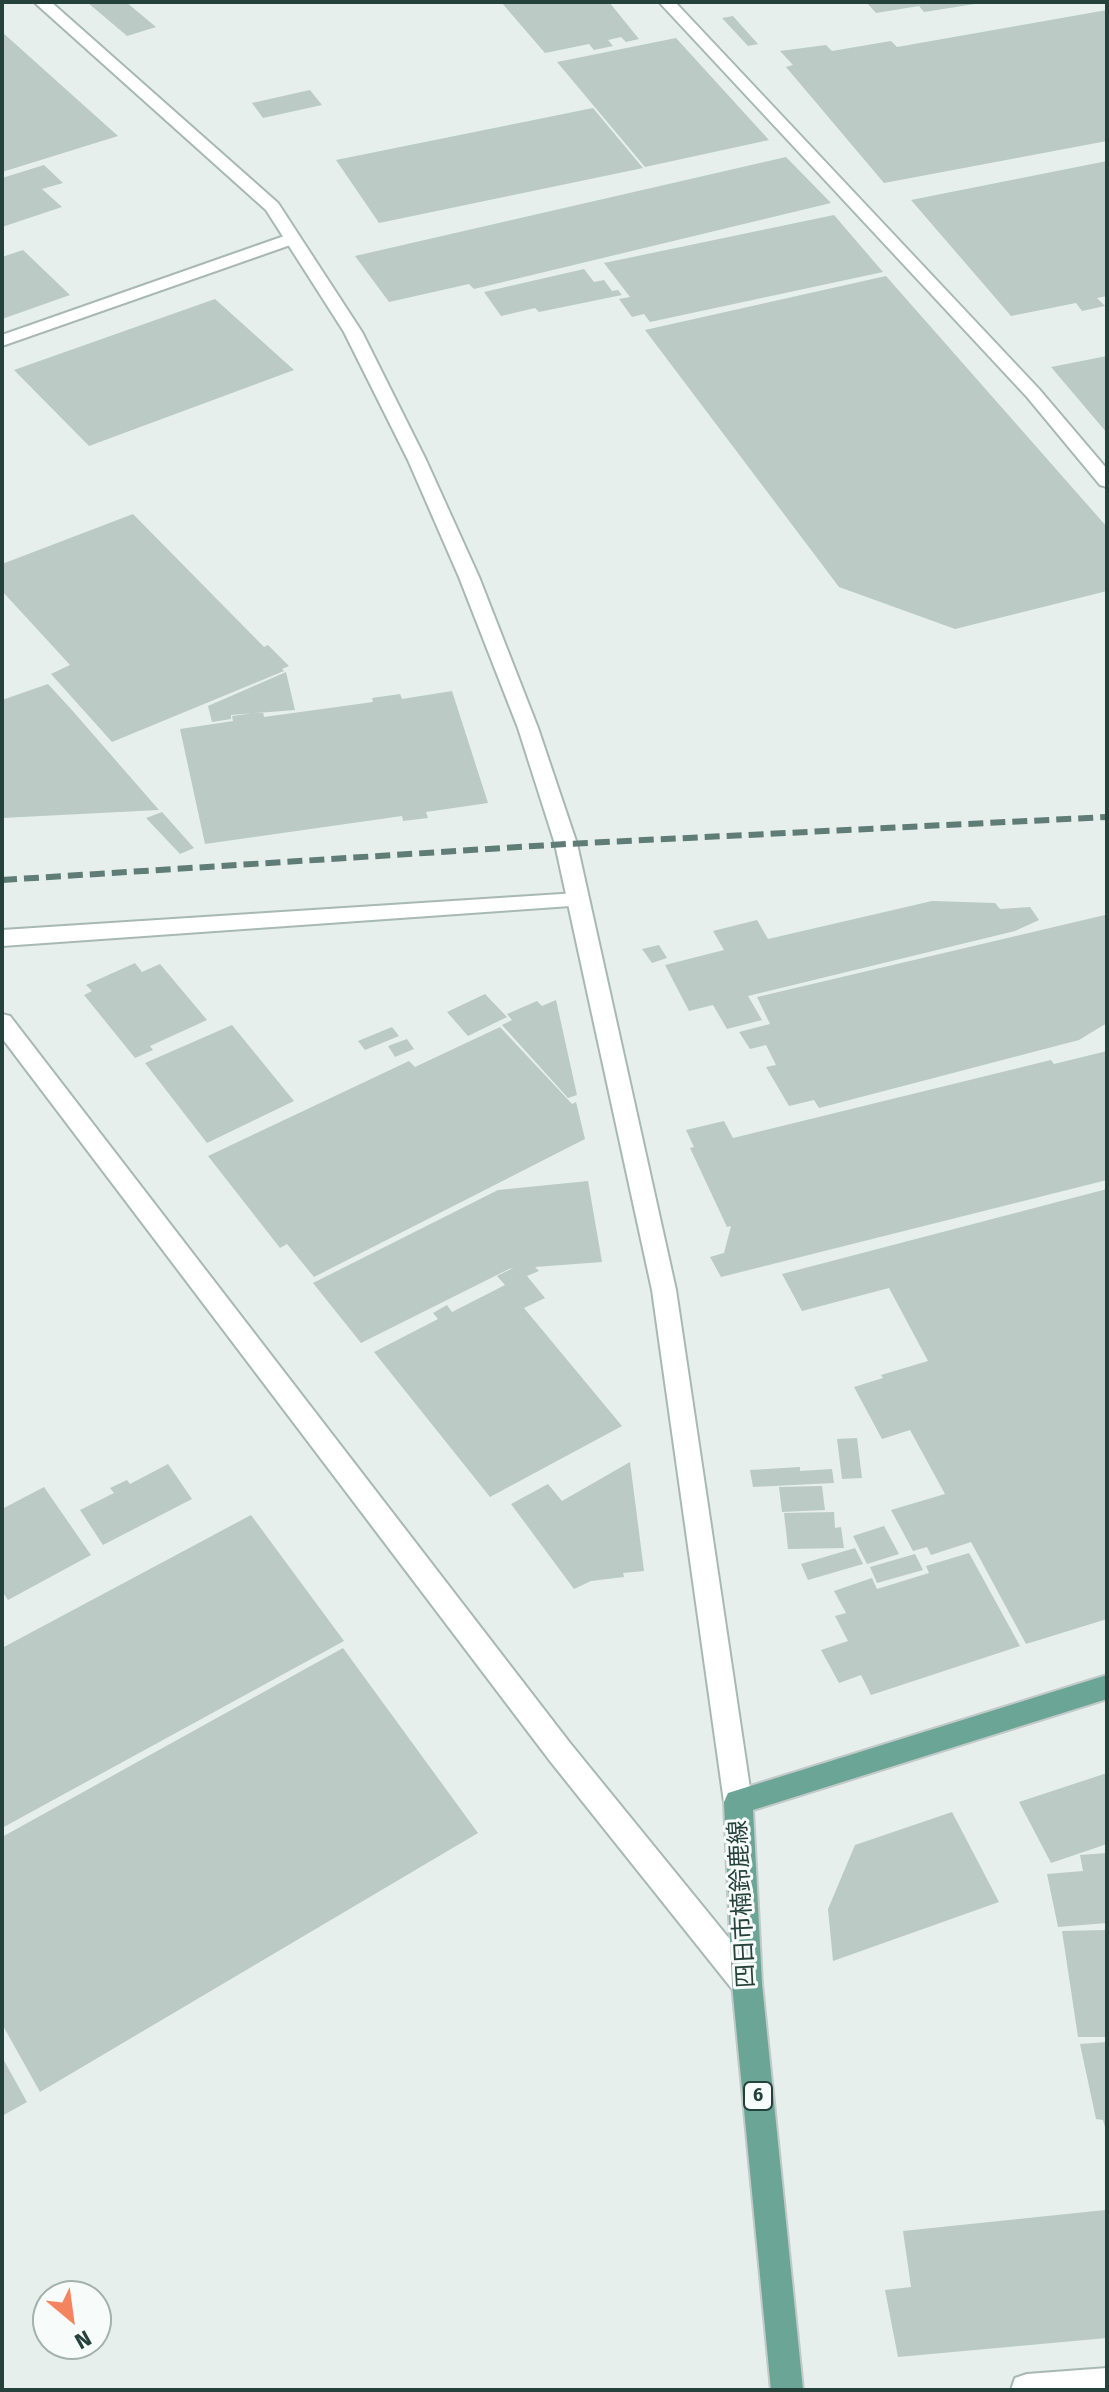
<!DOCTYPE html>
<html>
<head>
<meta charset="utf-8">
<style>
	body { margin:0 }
	#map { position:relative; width:1109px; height:2392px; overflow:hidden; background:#e6efeb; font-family:"Fira Sans",sans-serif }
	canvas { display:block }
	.frame { position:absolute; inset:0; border:4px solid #24423a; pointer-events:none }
	.north { position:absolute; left:32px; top:2280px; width:80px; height:80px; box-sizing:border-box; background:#f7fbf9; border:2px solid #a3b1ad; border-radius:50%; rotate:151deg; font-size:22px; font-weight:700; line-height:32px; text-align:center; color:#24423a }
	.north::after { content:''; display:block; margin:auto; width:28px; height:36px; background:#f4845f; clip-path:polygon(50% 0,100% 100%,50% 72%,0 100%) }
</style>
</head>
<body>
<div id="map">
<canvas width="1109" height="2392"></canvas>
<div class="frame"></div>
<div class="north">N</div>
</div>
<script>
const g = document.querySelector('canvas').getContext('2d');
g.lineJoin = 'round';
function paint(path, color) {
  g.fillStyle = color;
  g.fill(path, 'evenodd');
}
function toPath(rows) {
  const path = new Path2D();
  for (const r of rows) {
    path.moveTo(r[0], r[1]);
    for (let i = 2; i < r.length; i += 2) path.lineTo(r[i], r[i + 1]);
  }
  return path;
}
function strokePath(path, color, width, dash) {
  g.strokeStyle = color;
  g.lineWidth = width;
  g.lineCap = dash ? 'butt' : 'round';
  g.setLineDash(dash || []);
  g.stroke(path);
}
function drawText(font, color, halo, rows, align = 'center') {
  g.font = font + ' "Fira Sans","Noto Sans JP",sans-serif';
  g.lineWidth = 6;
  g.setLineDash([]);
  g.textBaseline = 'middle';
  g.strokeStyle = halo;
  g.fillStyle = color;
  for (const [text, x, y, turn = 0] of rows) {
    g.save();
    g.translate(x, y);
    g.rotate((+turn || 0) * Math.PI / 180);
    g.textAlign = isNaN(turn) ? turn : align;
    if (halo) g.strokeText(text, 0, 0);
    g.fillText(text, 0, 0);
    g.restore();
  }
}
const building = toPath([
	[87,2,126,2,156,27,127,36],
	[501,2,609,2,639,39,626,42,621,37,608,40,613,46,594,50,589,44,545,53],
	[866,2,975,2,975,4,924,12,919,6,876,13],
	[1107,10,1107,141,884,183,786,67,793,65,780,51,826,45,832,51,891,41,897,47],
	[733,16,740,24,758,44,748,46,722,18],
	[2,32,118,136,2,172],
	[676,38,769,140,645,167,557,62],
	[310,90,322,105,263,118,252,103],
	[593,108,643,168,379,223,336,160],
	[786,157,831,203,474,289,469,284,389,302,355,256],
	[1107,161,1107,296,1097,298,1105,306,1082,311,1076,303,1011,316,911,200],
	[44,165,63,183,42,189,62,207,2,227,2,178],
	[834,215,883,272,650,322,644,314,632,317,619,299,630,297,604,263],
	[23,250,70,295,2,319,2,257],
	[584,269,594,282,604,280,612,291,618,290,622,295,539,312,535,308,501,316,484,292],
	[886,276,1107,527,1107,591,955,629,839,587,645,330],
	[215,299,294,370,89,446,14,370],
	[1107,356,1107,433,1051,367],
	[133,514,264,647,268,645,289,666,282,669,284,671,112,742,51,674,70,665,2,591,2,564],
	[286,672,295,710,231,715,231,719,212,722,208,706],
	[48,684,71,709,159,810,2,818,2,700],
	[452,691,488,803,426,812,428,818,403,821,402,816,205,844,180,729,233,721,232,716,263,712,264,717,373,702,372,698,400,694,402,699],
	[162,812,194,848,180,854,146,818],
	[932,901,995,903,1000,909,1030,907,1039,920,1015,931,748,996,762,1020,727,1029,713,1005,689,1011,665,965,724,950,713,931,757,920,768,939],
	[1105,915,1107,1023,1079,1040,819,1108,814,1100,789,1106,766,1067,776,1065,766,1045,750,1049,739,1032,770,1024,757,997],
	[659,945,667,958,652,963,642,949],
	[135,963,142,972,160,964,207,1020,150,1046,153,1050,135,1058,84,995,92,991,86,985],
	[485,994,507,1017,468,1036,447,1012],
	[556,1000,577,1095,568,1098,502,1025,512,1020,507,1014,537,1001,542,1006],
	[232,1025,294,1101,207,1143,145,1063],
	[392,1027,399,1036,365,1050,358,1041],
	[500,1027,572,1104,576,1102,585,1139,314,1277,287,1244,280,1248,208,1156,409,1061,415,1067],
	[407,1039,414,1049,395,1057,388,1046],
	[1107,1051,1107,1180,721,1277,710,1257,724,1253,731,1226,727,1227,690,1148,694,1147,686,1130,724,1121,733,1138,1051,1060,1054,1064],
	[588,1181,602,1262,535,1267,539,1271,527,1276,545,1298,524,1308,622,1426,490,1497,374,1352,438,1319,433,1313,447,1305,452,1312,505,1285,497,1276,513,1268,509,1269,361,1343,313,1283,498,1190],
	[1107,1189,1107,1619,1026,1644,971,1542,931,1555,927,1547,913,1551,891,1510,945,1494,910,1430,882,1439,854,1387,883,1378,881,1375,928,1361,889,1288,802,1311,782,1274],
	[857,1438,862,1478,842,1479,837,1439],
	[630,1462,644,1571,623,1573,624,1577,591,1581,574,1589,511,1504,548,1484,562,1501],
	[168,1464,192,1499,103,1545,80,1510,114,1493,110,1488,127,1480,130,1484],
	[800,1467,800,1471,832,1469,834,1483,753,1487,750,1470],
	[822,1486,825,1510,782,1512,779,1487],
	[44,1487,91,1555,8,1600,2,1591,2,1509],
	[834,1512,835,1528,841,1527,844,1548,788,1549,784,1513],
	[251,1515,344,1641,2,1828,2,1648],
	[884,1526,899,1554,867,1564,853,1536],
	[855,1548,863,1564,808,1580,801,1564],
	[969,1553,1020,1646,871,1695,861,1675,839,1683,821,1650,848,1641,835,1616,846,1613,834,1591,872,1578,877,1589,929,1573,926,1566],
	[915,1554,923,1570,877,1583,870,1567],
	[343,1648,478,1833,40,2092,2,2024,2,1837],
	[1107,1773,1107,1844,1051,1863,1019,1802],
	[952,1812,999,1902,833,1961,828,1909,855,1845],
	[1107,1853,1107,1923,1058,1927,1047,1874,1083,1871,1080,1855],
	[1105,1930,1107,2037,1078,2037,1062,1931],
	[1107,2042,1107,2131,1106,2131,1103,2120,1096,2119,1080,2044],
	[2,2057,27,2102,2,2116],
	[1105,2210,1107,2338,898,2357,885,2290,911,2287,903,2231]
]);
const minor = toPath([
	[659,2,675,2,1039,389,1107,469,1107,487,1100,485,1027,397,659,2],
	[290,234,298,239,296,243,2,346,2,335,290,234],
	[577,893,585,895,588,900,585,905,2,946,2,930,577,893],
	[1107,2368,1107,2390,1011,2390,1015,2378,1027,2374,1107,2368]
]);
const tertiary = toPath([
	[34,2,51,2,278,203,362,332,426,460,479,577,538,728,577,844,676,1290,752,1802,748,1811,738,1815,728,1811,724,1802,652,1290,555,844,518,728,459,577,408,460,344,332,266,210,34,2],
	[2,1014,10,1016,570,1743,758,1974,762,1984,758,1994,747,1998,736,1994,550,1761,2,1038,2,1014]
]);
const primary = toPath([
	[1107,1675,1107,1699,753,1810,762,1984,803,2390,771,2390,732,1984,724,1802,728,1793,1107,1675]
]);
const rail = toPath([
	[2,880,566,844,1107,817]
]);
const shields = [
	[758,2096,28]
];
const shieldNames = [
	["6",758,2096]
];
const nearStreetnames = [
	["四日市楠鈴鹿線",743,1904,-93]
];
paint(building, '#bbcac4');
strokePath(minor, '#a8b8b2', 4);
strokePath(tertiary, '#a8b8b2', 4);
strokePath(primary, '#c2cac8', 4);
paint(minor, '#fff');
paint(tertiary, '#fff');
paint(primary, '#6aa596');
strokePath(rail, '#5f7d75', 6, [15, 7]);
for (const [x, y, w] of shields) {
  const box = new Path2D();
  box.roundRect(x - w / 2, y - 14, w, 28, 6);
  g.fillStyle = '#f7fbf9';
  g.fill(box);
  strokePath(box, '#24423a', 2);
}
drawText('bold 18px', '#24423a', null, shieldNames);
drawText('24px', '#24423a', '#f7fbf9', nearStreetnames);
</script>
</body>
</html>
